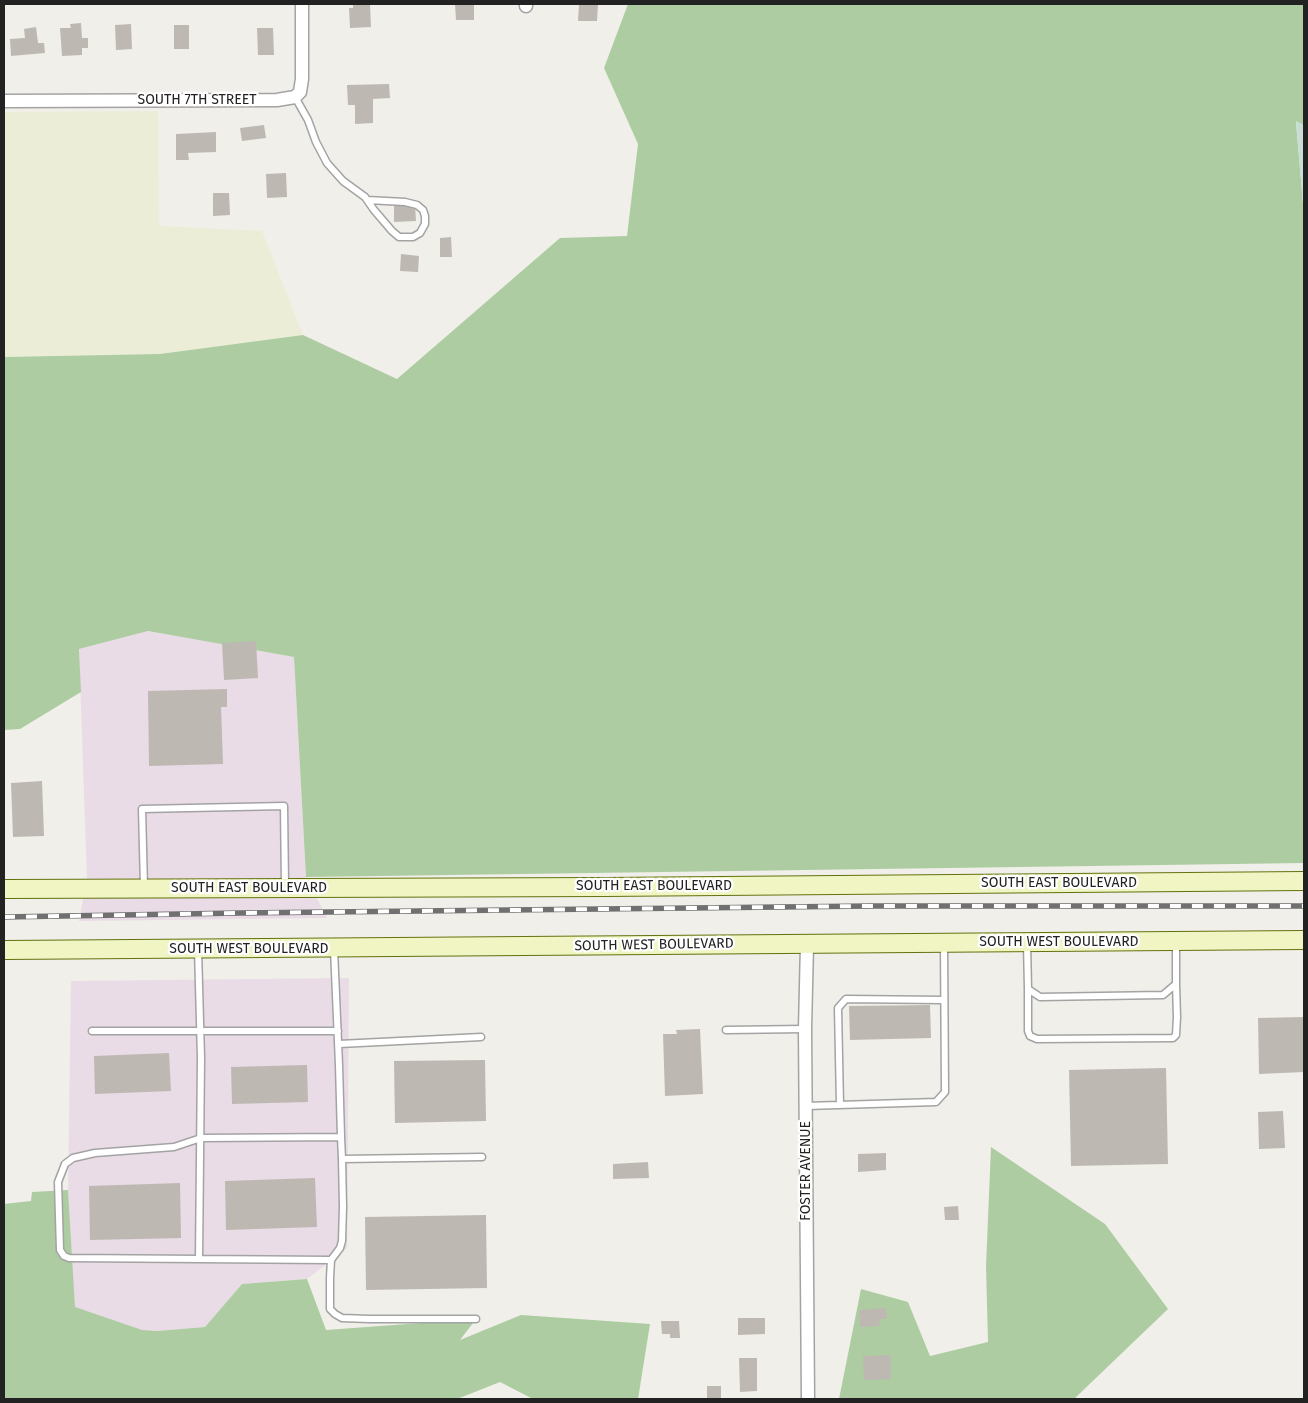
<!DOCTYPE html>
<html>
<head>
<meta charset="utf-8">
<style>
	body { margin:0 }
	#map { position:relative; width:1308px; height:1403px; overflow:hidden; background:#f1efe9; font-family:"Fira Sans",sans-serif }
	canvas { display:block }
	.frame { position:absolute; inset:0; border:5px solid #222; pointer-events:none }
</style>
</head>
<body>
<div id="map">
<canvas width="1308" height="1403"></canvas>
<div class="frame"></div>
</div>
<script>
const g = document.querySelector('canvas').getContext('2d');
g.lineJoin = 'round';
function paint(path, color) {
  g.fillStyle = color;
  g.fill(path, 'evenodd');
}
function toPath(rows) {
  const path = new Path2D();
  for (const r of rows) {
    path.moveTo(r[0], r[1]);
    for (let i = 2; i < r.length; i += 2) path.lineTo(r[i], r[i + 1]);
  }
  return path;
}
function strokePath(path, color, width, dash) {
  g.strokeStyle = color;
  g.lineWidth = width;
  g.lineCap = dash ? 'butt' : 'round';
  g.setLineDash(dash || []);
  g.stroke(path);
}
function drawText(font, color, halo, rows, align = 'center') {
  g.font = font + ' "Fira Sans",sans-serif';
  g.lineWidth = 4.5;
  g.setLineDash([]);
  g.textBaseline = 'middle';
  g.strokeStyle = halo;
  g.fillStyle = color;
  for (const [text, x, y, turn = 0] of rows) {
    g.save();
    g.translate(x, y);
    g.rotate((+turn || 0) * Math.PI / 180);
    g.textAlign = isNaN(turn) ? turn : align;
    if (halo) g.strokeText(text, 0, 0);
    g.fillText(text, 0, 0);
    g.restore();
  }
}
const industrial = toPath([
	[148,631,294,657,306,877,327,918,79,921,87,879,79,649],
	[349,978,347,1248,307,1279,242,1284,205,1327,76,1338,68,1190,71,981]
]);
const farmland = toPath([
	[158,111,159,226,262,231,303,335,160,354,4,357,4,112],
	[1304,1398,1304,1399,1134,1399]
]);
const forest = toPath([
	[628,4,1304,4,1304,125,1296,122,1304,215,1304,863,306,877,294,657,148,631,79,649,81,692,20,729,4,730,4,357,160,354,303,335,397,379,560,238,627,236,638,144,604,68],
	[991,1147,1105,1224,1168,1309,1074,1399,839,1399,861,1289,908,1302,930,1356,988,1342,986,1266],
	[68,1190,75,1307,142,1330,157,1331,205,1327,242,1284,307,1279,326,1330,476,1319,460,1340,521,1315,650,1324,638,1399,533,1399,500,1382,457,1399,4,1399,4,1204,31,1201,32,1192]
]);
const wetland = toPath([
	[1296,121,1304,125,1304,215]
]);
const building = toPath([
	[353,4,370,4,371,27,350,28,349,8,353,8],
	[455,4,474,4,474,20,456,20],
	[579,4,598,4,597,21,578,21],
	[81,23,82,38,88,38,88,48,82,48,82,55,62,56,60,28,71,28,70,24],
	[131,24,132,49,116,50,115,25],
	[174,25,189,25,189,49,174,49],
	[36,27,38,43,44,43,45,53,11,56,10,39,25,38,24,29],
	[257,28,273,28,274,55,258,55],
	[389,84,390,98,373,99,373,123,355,124,355,105,348,105,347,85],
	[264,125,266,138,242,141,240,128],
	[216,132,216,152,188,153,189,160,176,160,176,134],
	[286,173,287,197,267,198,266,174],
	[213,193,229,193,230,215,213,216],
	[415,205,416,221,394,222,394,206],
	[451,237,452,257,440,257,440,238],
	[401,254,419,256,418,272,400,271],
	[256,641,258,678,224,680,222,643],
	[227,689,227,707,221,707,223,764,149,766,148,691],
	[42,781,44,836,13,837,11,783],
	[930,1005,931,1038,850,1040,849,1006],
	[1304,1017,1304,1072,1259,1074,1258,1018],
	[700,1029,703,1094,665,1096,663,1034,677,1034,676,1030],
	[169,1053,171,1091,95,1094,94,1056],
	[485,1060,486,1121,395,1123,394,1061],
	[307,1065,308,1102,232,1104,231,1067],
	[1166,1068,1168,1164,1071,1166,1069,1070],
	[1283,1111,1285,1148,1259,1149,1258,1112],
	[886,1153,886,1170,858,1172,858,1154],
	[648,1162,649,1178,613,1179,613,1164],
	[315,1178,317,1227,226,1230,225,1181],
	[180,1183,181,1238,90,1240,89,1186],
	[958,1206,959,1220,945,1220,944,1207],
	[486,1215,487,1288,366,1290,365,1217],
	[886,1308,887,1319,879,1319,880,1326,860,1327,859,1310],
	[738,1318,765,1318,765,1334,738,1335],
	[661,1321,679,1321,680,1338,670,1338,670,1334,662,1334],
	[891,1355,891,1379,864,1380,863,1356],
	[739,1358,757,1358,757,1391,740,1392],
	[707,1386,721,1386,721,1399,707,1399]
]);
const service = toPath([
	[295,97,308,120,316,142,327,163,343,181,365,197,374,210,392,231,399,237,413,237,420,233,425,224,425,216,423,210,417,205,405,202,367,200],
	[144,887,142,809,284,806,285,886],
	[1027,943,1028,989,1040,997,1163,995,1176,984,1176,942],
	[198,949,201,1058,199,1258],
	[334,949,339,1065,341,1137,342,1159,343,1207,342,1241,340,1248,331,1260,69,1258,64,1256,60,1250,58,1182,65,1164,73,1158,95,1153,174,1147,201,1138,341,1137],
	[1028,989,1028,1031,1030,1036,1037,1039,1173,1038,1176,1035,1177,1017,1176,984],
	[726,1030,805,1029],
	[92,1031,338,1031],
	[339,1044,481,1037],
	[840,1105,838,1008,846,999,944,1000],
	[806,1106,936,1102,945,1092,944,944],
	[342,1159,482,1157],
	[331,1260,330,1278,330,1309,335,1314,342,1318,369,1319,476,1319]
]);
const minor = toPath([
	[526,4,526,6],
	[4,101,277,100,295,97,300,92,302,79,302,4],
	[807,944,805,1029,808,1399]
]);
const secondary = toPath([
	[4,889,604,887,1304,881],
	[4,950,1304,940]
]);
const rail = toPath([
	[4,917,240,913,871,906,1304,906]
]);
const streetNames = [
	["SOUTH 7TH STREET",197,100],
	["SOUTH EAST BOULEVARD",1059,883],
	["SOUTH EAST BOULEVARD",654,886],
	["SOUTH EAST BOULEVARD",249,888],
	["SOUTH WEST BOULEVARD",1059,942],
	["SOUTH WEST BOULEVARD",654,945,-1],
	["SOUTH WEST BOULEVARD",249,949],
	["FOSTER AVENUE",806,1171,-90]
];
paint(industrial, '#e9dce6');
paint(farmland, '#ebedd7');
paint(forest, '#adcca2');
paint(wetland, '#c8ddd4');
paint(building, '#beb8b2');
strokePath(service, '#a3a3a3', 9);
strokePath(minor, '#a3a3a3', 15);
strokePath(secondary, '#63720f', 20);
strokePath(service, '#fff', 6);
strokePath(minor, '#fff', 12);
strokePath(secondary, '#f0f5c3', 18);
strokePath(rail, '#707070', 5.5);
strokePath(rail, '#fff', 4, [11]);
drawText('14px', '#222', '#fff', streetNames);
</script>
</body>
</html>
